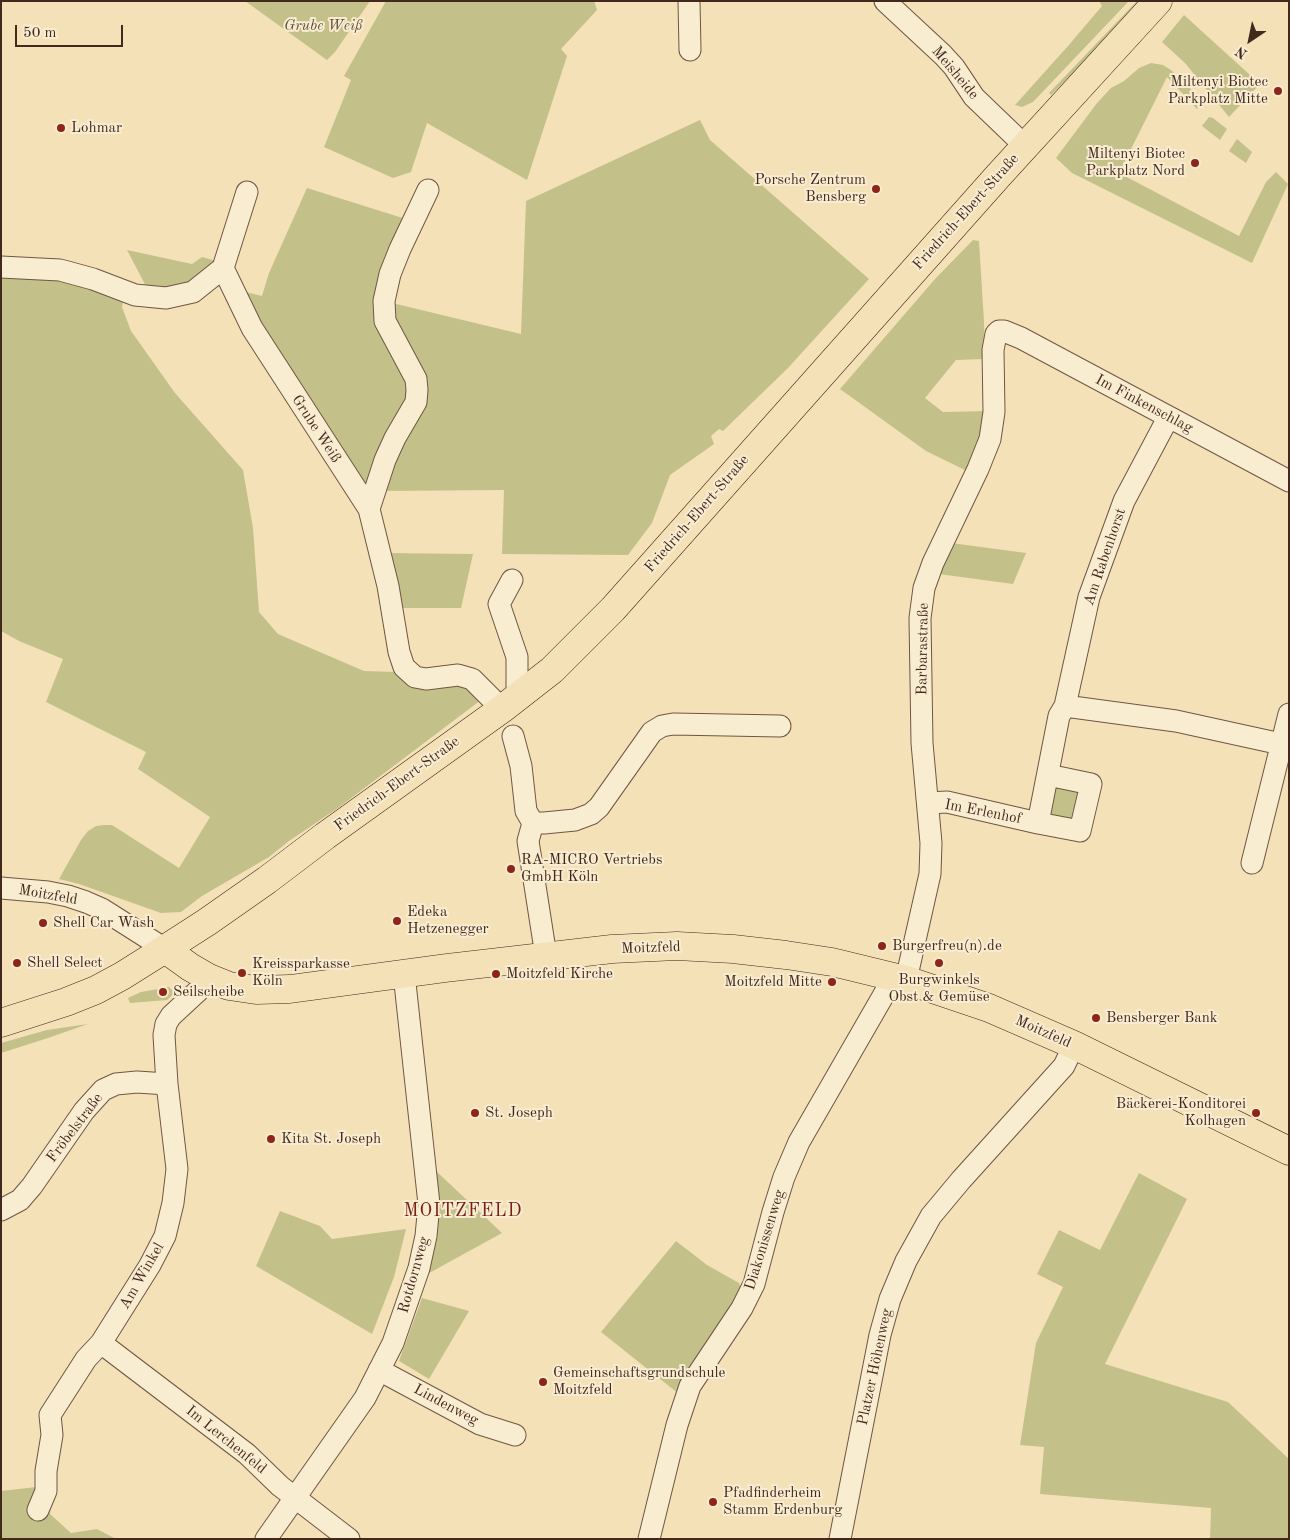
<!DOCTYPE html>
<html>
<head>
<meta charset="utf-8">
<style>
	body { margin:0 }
	#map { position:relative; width:1290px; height:1540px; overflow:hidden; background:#f4e1b8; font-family:"Old Standard TT",serif }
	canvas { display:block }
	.frame { position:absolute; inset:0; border:2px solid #43281e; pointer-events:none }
	.north { position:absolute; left:1225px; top:15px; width:50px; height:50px; -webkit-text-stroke:4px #f8ecd1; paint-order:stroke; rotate:214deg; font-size:14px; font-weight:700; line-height:20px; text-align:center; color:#43281e }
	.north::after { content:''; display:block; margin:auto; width:18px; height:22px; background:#43281e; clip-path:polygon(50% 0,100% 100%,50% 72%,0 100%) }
	.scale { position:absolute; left:15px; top:25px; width:108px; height:22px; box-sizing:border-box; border:2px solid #43281e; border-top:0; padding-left:6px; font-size:15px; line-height:18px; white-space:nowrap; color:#43281e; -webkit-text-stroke:4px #f8ecd1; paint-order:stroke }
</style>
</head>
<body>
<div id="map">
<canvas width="1290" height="1540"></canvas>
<div class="frame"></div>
<div class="north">N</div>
<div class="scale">50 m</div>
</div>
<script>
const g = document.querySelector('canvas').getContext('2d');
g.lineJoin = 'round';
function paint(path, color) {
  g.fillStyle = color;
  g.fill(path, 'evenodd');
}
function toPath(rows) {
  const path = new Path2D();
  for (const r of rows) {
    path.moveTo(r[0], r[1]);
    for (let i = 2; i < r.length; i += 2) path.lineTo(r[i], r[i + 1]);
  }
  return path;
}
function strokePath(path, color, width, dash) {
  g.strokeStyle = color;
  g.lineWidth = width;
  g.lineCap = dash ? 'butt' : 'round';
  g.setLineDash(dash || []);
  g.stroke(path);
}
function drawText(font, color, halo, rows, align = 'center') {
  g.font = font + ' "Old Standard TT",serif';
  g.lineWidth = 4;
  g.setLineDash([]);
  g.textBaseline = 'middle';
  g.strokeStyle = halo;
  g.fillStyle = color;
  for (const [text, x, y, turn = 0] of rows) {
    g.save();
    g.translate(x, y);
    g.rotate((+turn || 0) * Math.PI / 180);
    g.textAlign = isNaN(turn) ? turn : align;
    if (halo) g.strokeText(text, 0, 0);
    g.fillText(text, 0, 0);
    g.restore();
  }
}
const green = toPath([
	[245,1,370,1,335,52,327,60],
	[386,1,594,1,597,10,561,49,567,56,527,180,427,123,411,172,393,178,324,147,351,80,344,76],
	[1099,1,1129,1,1033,102,1022,107,1015,105,1068,46,1102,6],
	[1137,1,1142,1,1104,42,1051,95,1049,93],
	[1184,15,1260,84,1229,117,1185,63,1162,42],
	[1151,63,1163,65,1171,70,1205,103,1204,108,1200,106,1197,109,1167,77,1119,173,1239,236,1266,182,1276,172,1288,184,1252,263,1072,173,1056,158,1097,103,1111,88,1124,81,1139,68],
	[1209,117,1213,118,1227,129,1220,140,1202,126],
	[700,120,710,140,869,279,788,368,723,431,719,429,711,436,714,444,670,475,652,523,628,555,502,554,504,490,380,491,420,402,388,302,521,334,526,201],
	[1237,139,1252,152,1246,163,1229,151],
	[307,188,409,220,380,300,413,390,370,491,319,419,242,291,262,296,269,273],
	[973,240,979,241,984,322,985,359,956,360,925,398,943,412,986,411,986,417,969,472,926,451,840,389,935,279],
	[127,250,192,264,202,257,220,262,186,286,149,292],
	[47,273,124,297,122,307,131,331,175,393,243,470,253,528,259,612,278,634,364,671,397,672,450,678,485,697,338,808,289,841,269,857,202,896,181,912,161,913,79,884,59,879,81,840,88,831,96,826,104,825,112,825,179,868,210,817,138,769,146,752,46,702,63,659,19,641,1,631,1,274],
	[951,543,1026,553,1013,584,939,574],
	[385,553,473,554,461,608,401,608],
	[1053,787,1080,787,1075,821,1050,816],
	[169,987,175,993,167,1000,130,1003,128,998,141,992],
	[88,1024,48,1038,1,1053,1,1043,47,1030],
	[435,1170,502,1233,422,1277],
	[1139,1173,1187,1199,1105,1364,1228,1402,1289,1459,1289,1539,1210,1539,1211,1508,1040,1494,1044,1447,1020,1445,1036,1343,1063,1287,1037,1274,1059,1230,1100,1250],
	[280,1211,320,1226,332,1239,406,1229,394,1277,372,1334,256,1266],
	[676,1241,707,1265,739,1283,741,1289,679,1394,601,1332],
	[422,1298,469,1311,429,1379,399,1361],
	[45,1486,51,1499,50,1514,71,1533,97,1529,116,1539,1,1539,1,1491]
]);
const minor = toPath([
	[689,1,690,50],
	[885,1,943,55,954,67,974,97,1025,146],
	[1,267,60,270,93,279,135,295,166,298,193,292,223,268,252,328,369,509,388,586,399,652,404,667,415,677,426,679,458,675,472,679,502,709],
	[223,268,247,192],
	[369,509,385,460,395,438,416,402,417,390,416,379,385,321,384,301,390,274,400,249,428,190],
	[512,580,499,604,517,657,517,698],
	[1065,706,1089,597,1124,501,1168,418],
	[513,736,521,766,526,811,533,823,528,841,546,956],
	[928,803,947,802,1038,823,1059,716,1065,706,1176,721,1281,744],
	[533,823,544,823,575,820,591,814,599,807,652,732,662,726,673,724,780,726],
	[1038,823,1080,831,1091,784,1048,775],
	[1252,863,1289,714],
	[1,888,48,892,68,896,86,902,102,909,165,949],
	[906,980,930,874,931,843,922,743,920,618,924,588,933,563,978,469,990,439,994,412,993,350,996,334,999,331,1004,331,1021,338,1289,481],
	[1,1210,20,1200,32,1186,84,1111,103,1090,116,1084,137,1082,167,1084],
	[101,1343,247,1454,280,1486,349,1539],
	[379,1370,480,1424,515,1435],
	[38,1510,46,1491,46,1471,52,1435,50,1415,86,1359,101,1343,150,1265,165,1236,173,1203,177,1169,167,1084,164,1035,166,1024,171,1016,198,991,209,978],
	[266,1539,365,1398,393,1343,419,1268,426,1236,429,1204,404,974],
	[649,1539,677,1425,690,1386,742,1308,754,1284,773,1212,784,1177,799,1142,894,977],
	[840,1539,880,1335,890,1299,906,1261,931,1216,961,1180,1064,1066,1074,1045]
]);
const major = toPath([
	[165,949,190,967,209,978,229,986,256,990,290,989,446,968,612,949,677,946,733,949,786,955,832,962,906,980,989,1008,1074,1045,1289,1151],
	[1,1023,66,1002,96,990,122,976,165,949,207,922,267,880,325,836,502,709,552,670,613,609,998,176,1158,1]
]);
const markers = [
	[1278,91,5,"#8f2418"],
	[61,128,5,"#8f2418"],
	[1195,163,5,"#8f2418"],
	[876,189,5,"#8f2418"],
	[511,869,5,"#8f2418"],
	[397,921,5,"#8f2418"],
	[43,923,5,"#8f2418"],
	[882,946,5,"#8f2418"],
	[17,963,5,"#8f2418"],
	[939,963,5,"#8f2418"],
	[242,973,5,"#8f2418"],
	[496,974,5,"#8f2418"],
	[832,982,5,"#8f2418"],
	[163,992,5,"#8f2418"],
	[1096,1018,5,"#8f2418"],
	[475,1113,5,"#8f2418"],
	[1256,1113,5,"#8f2418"],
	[271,1139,5,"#8f2418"],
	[543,1382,5,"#8f2418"],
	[713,1502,5,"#8f2418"]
];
const parkNames = [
	["Grube Weiß",323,26]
];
const streetNames = [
	["Meisheide",955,73,50],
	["Friedrich-Ebert-Straße",966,212,-48],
	["Im Finkenschlag",1144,404,28],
	["Grube Weiß",316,429,57],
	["Friedrich-Ebert-Straße",697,514,-49],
	["Am Rabenhorst",1105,557,-71],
	["Barbarastraße",923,649,-89],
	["Friedrich-Ebert-Straße",397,784,-36],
	["Im Erlenhof",983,812,11],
	["Moitzfeld",48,895,10],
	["Moitzfeld",651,948,-2],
	["Moitzfeld",1043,1032,24],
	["Fröbelstraße",75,1128,-53],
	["Diakonissenweg",765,1240,-73],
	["Rotdornweg",414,1275,-74],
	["Am Winkel",142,1276,-60],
	["Platzer Höhenweg",875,1367,-78],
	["Lindenweg",446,1405,28],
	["Im Lerchenfeld",226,1440,39]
];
const poiNames = [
	["Miltenyi Biotec",1268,82,"right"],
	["Parkplatz Mitte",1268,99,"right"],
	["Lohmar",71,128],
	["Miltenyi Biotec",1185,154,"right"],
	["Parkplatz Nord",1185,171,"right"],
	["Porsche Zentrum",866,180,"right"],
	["Bensberg",866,197,"right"],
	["RA-MICRO Vertriebs",521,860],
	["GmbH Köln",521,877],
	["Edeka",407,912],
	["Hetzenegger",407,929],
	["Shell Car Wash",53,923],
	["Burgerfreu(n).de",892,946],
	["Shell Select",27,963],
	["Kreissparkasse",252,964],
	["Köln",252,981],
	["Moitzfeld Kirche",506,974],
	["Burgwinkels",939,980,"center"],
	["Obst & Gemüse",939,997,"center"],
	["Moitzfeld Mitte",822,982,"right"],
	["Seilscheibe",173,992],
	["Bensberger Bank",1106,1018],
	["Bäckerei-Konditorei",1246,1104,"right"],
	["Kolhagen",1246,1121,"right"],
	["St. Joseph",485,1113],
	["Kita St. Joseph",281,1139],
	["Gemeinschaftsgrundschule",553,1373],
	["Moitzfeld",553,1390],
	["Pfadfinderheim",723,1493],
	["Stamm Erdenburg",723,1510]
];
const quarterNames = [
	["MOITZFELD",463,1211]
];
paint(green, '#c3c189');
strokePath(minor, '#6f5644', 23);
strokePath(major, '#43281e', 29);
strokePath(minor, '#f8ecd1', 21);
strokePath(major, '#f4e1b8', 28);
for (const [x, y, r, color] of markers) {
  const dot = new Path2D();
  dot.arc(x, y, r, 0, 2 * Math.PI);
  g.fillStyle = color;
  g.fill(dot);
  strokePath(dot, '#f8ecd1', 2);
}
drawText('italic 15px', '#634e39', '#f8ecd1', parkNames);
drawText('15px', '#43281e', '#f8ecd1', streetNames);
drawText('15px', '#43281e', '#f8ecd1', poiNames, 'left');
g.letterSpacing = '1px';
drawText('18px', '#7a1f14', '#f8ecd1', quarterNames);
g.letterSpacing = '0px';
</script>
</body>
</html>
